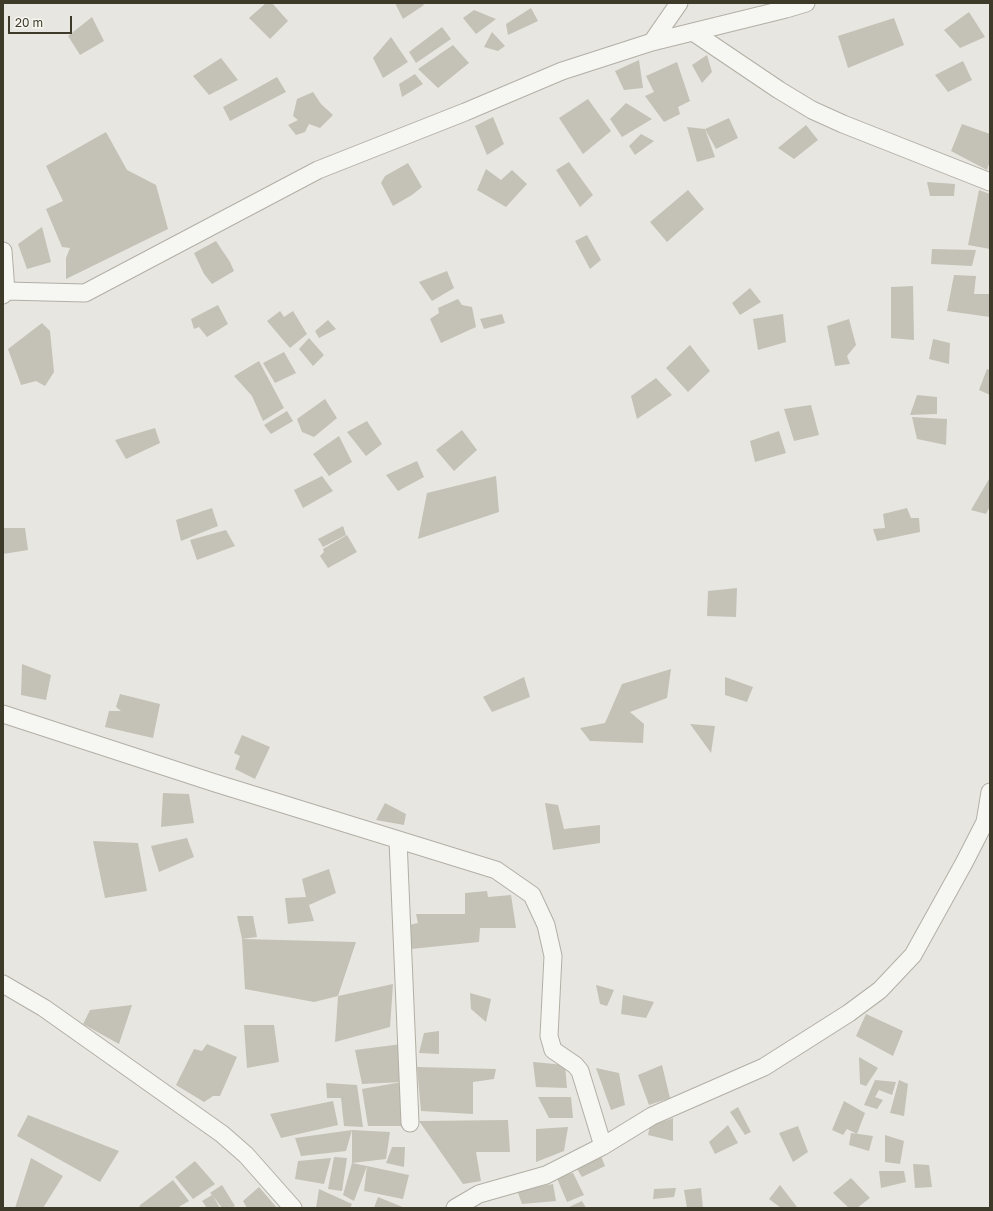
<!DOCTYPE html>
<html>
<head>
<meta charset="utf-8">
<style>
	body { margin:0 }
	#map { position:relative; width:993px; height:1211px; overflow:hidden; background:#e8e6e0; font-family:"Golos Text",sans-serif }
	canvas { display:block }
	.frame { position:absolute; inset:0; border:4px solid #3e3a29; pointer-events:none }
	.scale { position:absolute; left:8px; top:16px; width:64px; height:18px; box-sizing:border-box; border:2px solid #3e3a29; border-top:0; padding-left:5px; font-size:12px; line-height:14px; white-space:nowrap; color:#3e3a29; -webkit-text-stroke:3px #f6f4ef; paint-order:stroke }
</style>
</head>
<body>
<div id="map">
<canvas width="993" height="1211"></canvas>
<div class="frame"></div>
<div class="scale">20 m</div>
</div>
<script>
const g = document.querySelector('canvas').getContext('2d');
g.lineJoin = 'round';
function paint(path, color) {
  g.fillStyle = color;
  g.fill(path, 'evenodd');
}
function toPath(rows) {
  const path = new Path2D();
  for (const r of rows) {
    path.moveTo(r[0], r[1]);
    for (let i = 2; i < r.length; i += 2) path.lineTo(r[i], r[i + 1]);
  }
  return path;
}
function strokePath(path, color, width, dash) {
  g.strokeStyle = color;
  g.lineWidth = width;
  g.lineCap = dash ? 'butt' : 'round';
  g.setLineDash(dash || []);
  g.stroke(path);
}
const building = toPath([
	[266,3,272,3,288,21,270,39,249,18],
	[395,3,422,3,424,5,403,19],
	[531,8,538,21,508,35,506,24],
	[474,10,496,19,476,34,463,18],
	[969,12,985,37,960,48,944,30],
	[92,17,104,41,80,55,68,36],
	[894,18,904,45,848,68,838,36],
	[442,27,451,39,416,63,409,52],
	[492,32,505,46,498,51,484,47],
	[391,37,408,62,383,78,373,58],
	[453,45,469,63,438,88,418,69],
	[707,55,712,72,702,83,692,65],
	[221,58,238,80,209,95,193,76],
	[639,60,643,88,624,90,615,71],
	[963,61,972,80,948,92,935,75],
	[677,62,690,101,678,107,680,114,664,122,645,96,654,92,646,76],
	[415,74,423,84,402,97,399,84],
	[277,77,286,92,230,121,223,107],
	[313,92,321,104,333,115,320,128,309,124,305,132,296,135,288,125,298,120,293,116,297,99],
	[588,99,611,131,583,154,559,118],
	[626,103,652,119,622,137,610,119],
	[493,117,504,144,487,155,475,126],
	[729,118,738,138,716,149,705,129],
	[962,124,990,134,990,161,987,170,951,151],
	[806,125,818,140,794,159,778,148],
	[687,127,705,129,715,157,697,162],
	[106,132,127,170,156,185,168,229,66,279,66,258,70,248,62,247,46,209,63,201,46,166],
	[641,134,654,141,635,155,629,146],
	[569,162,593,195,580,207,556,170],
	[408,163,422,187,412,195,393,206,381,183,385,176],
	[486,169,501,180,512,170,527,184,506,207,477,190],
	[927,182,955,184,954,196,930,196],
	[688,190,704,209,667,242,650,222],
	[979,190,990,194,990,249,968,245],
	[42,227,51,262,27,269,18,244],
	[587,235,601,260,590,269,575,241],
	[216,241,230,262,234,271,212,284,204,274,194,253],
	[932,249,976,250,972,266,931,264],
	[447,271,454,288,432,301,419,282],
	[954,275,976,276,974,294,990,294,990,317,947,311],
	[913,286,914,340,891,338,891,287],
	[750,288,761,302,740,315,732,303],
	[458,299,462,305,472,307,476,327,441,343,430,319,439,313,438,308],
	[218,305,228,324,207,337,199,327,194,329,191,319],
	[280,311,284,317,293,311,307,334,290,348,267,321],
	[502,314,505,323,484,329,480,319],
	[783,314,786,342,758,350,753,319],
	[849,319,856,345,847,356,850,364,835,366,827,326],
	[328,320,336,329,319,338,315,331],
	[42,323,50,331,54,372,45,386,36,381,21,385,8,349],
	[309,338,324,355,313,366,299,349],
	[933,339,950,343,949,364,929,359],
	[690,345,710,371,688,392,666,368],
	[284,352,296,373,275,383,263,363],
	[259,361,284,408,263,421,252,396,234,376],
	[987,369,990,370,990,395,979,390],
	[656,378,672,395,637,419,631,396],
	[917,395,937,397,937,414,910,415],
	[325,399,337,418,314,437,302,432,297,419],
	[811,405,819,435,794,441,784,409],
	[287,411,293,421,271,434,264,425],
	[912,417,947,419,946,445,917,439],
	[367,421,382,444,366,456,347,432],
	[155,428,160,443,126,459,115,440],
	[462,430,477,450,454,471,436,450],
	[779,431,786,453,755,462,750,441],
	[339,436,352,462,329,476,313,454],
	[417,461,424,477,398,491,386,475],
	[322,476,333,491,303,508,294,490],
	[496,476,499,512,418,539,427,493],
	[989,479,990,506,986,514,971,510],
	[212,508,218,526,181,541,176,520],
	[907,508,911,518,919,518,920,532,877,541,873,529,885,528,883,514],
	[343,526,346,535,323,547,318,539],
	[3,528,25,528,28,550,3,554],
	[226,530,235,546,197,560,190,540],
	[347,535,357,552,328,568,320,556,324,552,323,549],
	[737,588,736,617,707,616,708,591],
	[22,664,51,675,46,700,21,695],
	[671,669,667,698,630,712,644,724,643,743,590,741,580,728,605,723,622,684],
	[524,677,530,697,492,712,483,697],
	[725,677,753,687,747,702,725,695],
	[120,694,160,704,153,738,105,727,109,711,121,711,116,707],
	[690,724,715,726,711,753],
	[242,735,270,747,255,779,235,769,240,756,234,753],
	[163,793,189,794,194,823,161,827],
	[385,803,406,814,404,825,376,820],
	[545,803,558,805,564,829,600,825,600,843,553,850],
	[187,838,194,857,159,872,151,846],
	[93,841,138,843,147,891,105,898],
	[329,869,336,893,309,905,314,921,288,924,285,898,306,897,302,879],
	[487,891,488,897,511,895,516,928,480,928,479,942,411,949,409,925,418,923,416,914,465,914,465,893],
	[237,916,253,916,257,937,242,939,356,942,338,996,314,1002,245,989,242,939],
	[393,984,390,1027,335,1042,338,996],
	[596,985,614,990,607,1006,600,1004],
	[470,993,491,999,486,1022,471,1009],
	[623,995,654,1002,646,1018,621,1014],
	[132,1005,119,1044,83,1024,90,1010],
	[866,1014,903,1031,893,1056,856,1036],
	[244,1025,274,1025,279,1062,247,1068],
	[439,1031,439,1054,419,1053,424,1033],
	[207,1044,237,1057,220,1096,213,1096,204,1102,176,1085,194,1049,202,1051],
	[402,1044,405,1126,368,1126,362,1089,402,1082,362,1084,355,1050],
	[859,1057,878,1068,866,1086,860,1084],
	[533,1062,565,1065,567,1088,536,1087],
	[662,1065,670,1098,649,1105,638,1075],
	[417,1067,496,1069,494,1079,473,1082,473,1114,421,1111],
	[596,1068,619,1073,625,1105,611,1110],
	[875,1080,896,1082,892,1095,879,1090,875,1097,883,1100,877,1109,864,1105],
	[899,1080,908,1084,904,1116,890,1113],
	[326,1083,357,1085,363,1127,344,1126,341,1098,327,1098],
	[538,1097,571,1097,573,1118,549,1118],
	[333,1101,338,1125,281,1138,270,1114],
	[844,1101,865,1113,857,1134,847,1129,843,1135,832,1130],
	[738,1107,751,1132,745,1135,730,1112],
	[28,1115,119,1151,100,1182,17,1136],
	[673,1118,673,1141,648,1135,650,1126],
	[508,1120,510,1152,476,1152,481,1181,463,1184,419,1121],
	[728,1125,738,1143,715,1154,709,1142],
	[798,1126,808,1152,793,1162,779,1133],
	[568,1127,564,1151,536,1162,536,1129],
	[352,1130,346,1151,301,1156,295,1138],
	[352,1130,390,1132,386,1159,352,1163],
	[851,1133,873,1136,869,1151,849,1145],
	[885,1135,904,1141,900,1164,885,1162],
	[392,1147,405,1147,404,1167,386,1163],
	[599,1151,605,1166,582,1177,574,1164],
	[334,1157,347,1158,342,1191,328,1189],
	[31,1158,63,1176,43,1208,15,1208],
	[331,1158,324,1184,295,1179,298,1161],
	[195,1161,215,1184,193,1199,175,1177],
	[352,1163,367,1166,409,1175,403,1199,364,1191,367,1166,354,1201,343,1195],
	[913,1164,929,1165,932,1187,915,1188],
	[879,1171,904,1171,906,1182,881,1188],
	[573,1173,584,1195,567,1202,556,1176],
	[851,1178,870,1198,857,1208,849,1208,833,1193],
	[173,1180,189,1201,177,1208,142,1208,139,1206],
	[553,1184,556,1201,522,1204,517,1190],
	[222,1185,235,1206,231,1208,222,1208,213,1196,220,1208,207,1208,202,1201,212,1195,210,1193],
	[780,1185,797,1207,781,1208,769,1199],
	[259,1187,277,1208,247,1208,243,1201],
	[676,1188,674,1197,653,1199,654,1189],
	[701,1188,703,1208,687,1208,684,1190],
	[319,1189,352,1204,350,1208,316,1208],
	[378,1197,405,1208,374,1208],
	[582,1201,586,1208,567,1208]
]);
const minor = toPath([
	[693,32,779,90,812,110,843,124,990,182],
	[652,42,679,3],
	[3,251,6,291],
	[3,295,6,291,85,293,318,170,465,112,562,71,652,42,786,9,806,3],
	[3,714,215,783,496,870,532,895,546,925,553,956,549,1036,553,1050,575,1065,580,1071,603,1146],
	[398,840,410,1123],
	[3,984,44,1008,222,1134,246,1155,293,1208],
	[455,1208,479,1194,546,1175,603,1146,652,1116,764,1067,849,1013,880,990,913,955,964,863,985,822,990,792]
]);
paint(building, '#c4c1b7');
strokePath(minor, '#b2afa5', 19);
strokePath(minor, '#f6f6f2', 17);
</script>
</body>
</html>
